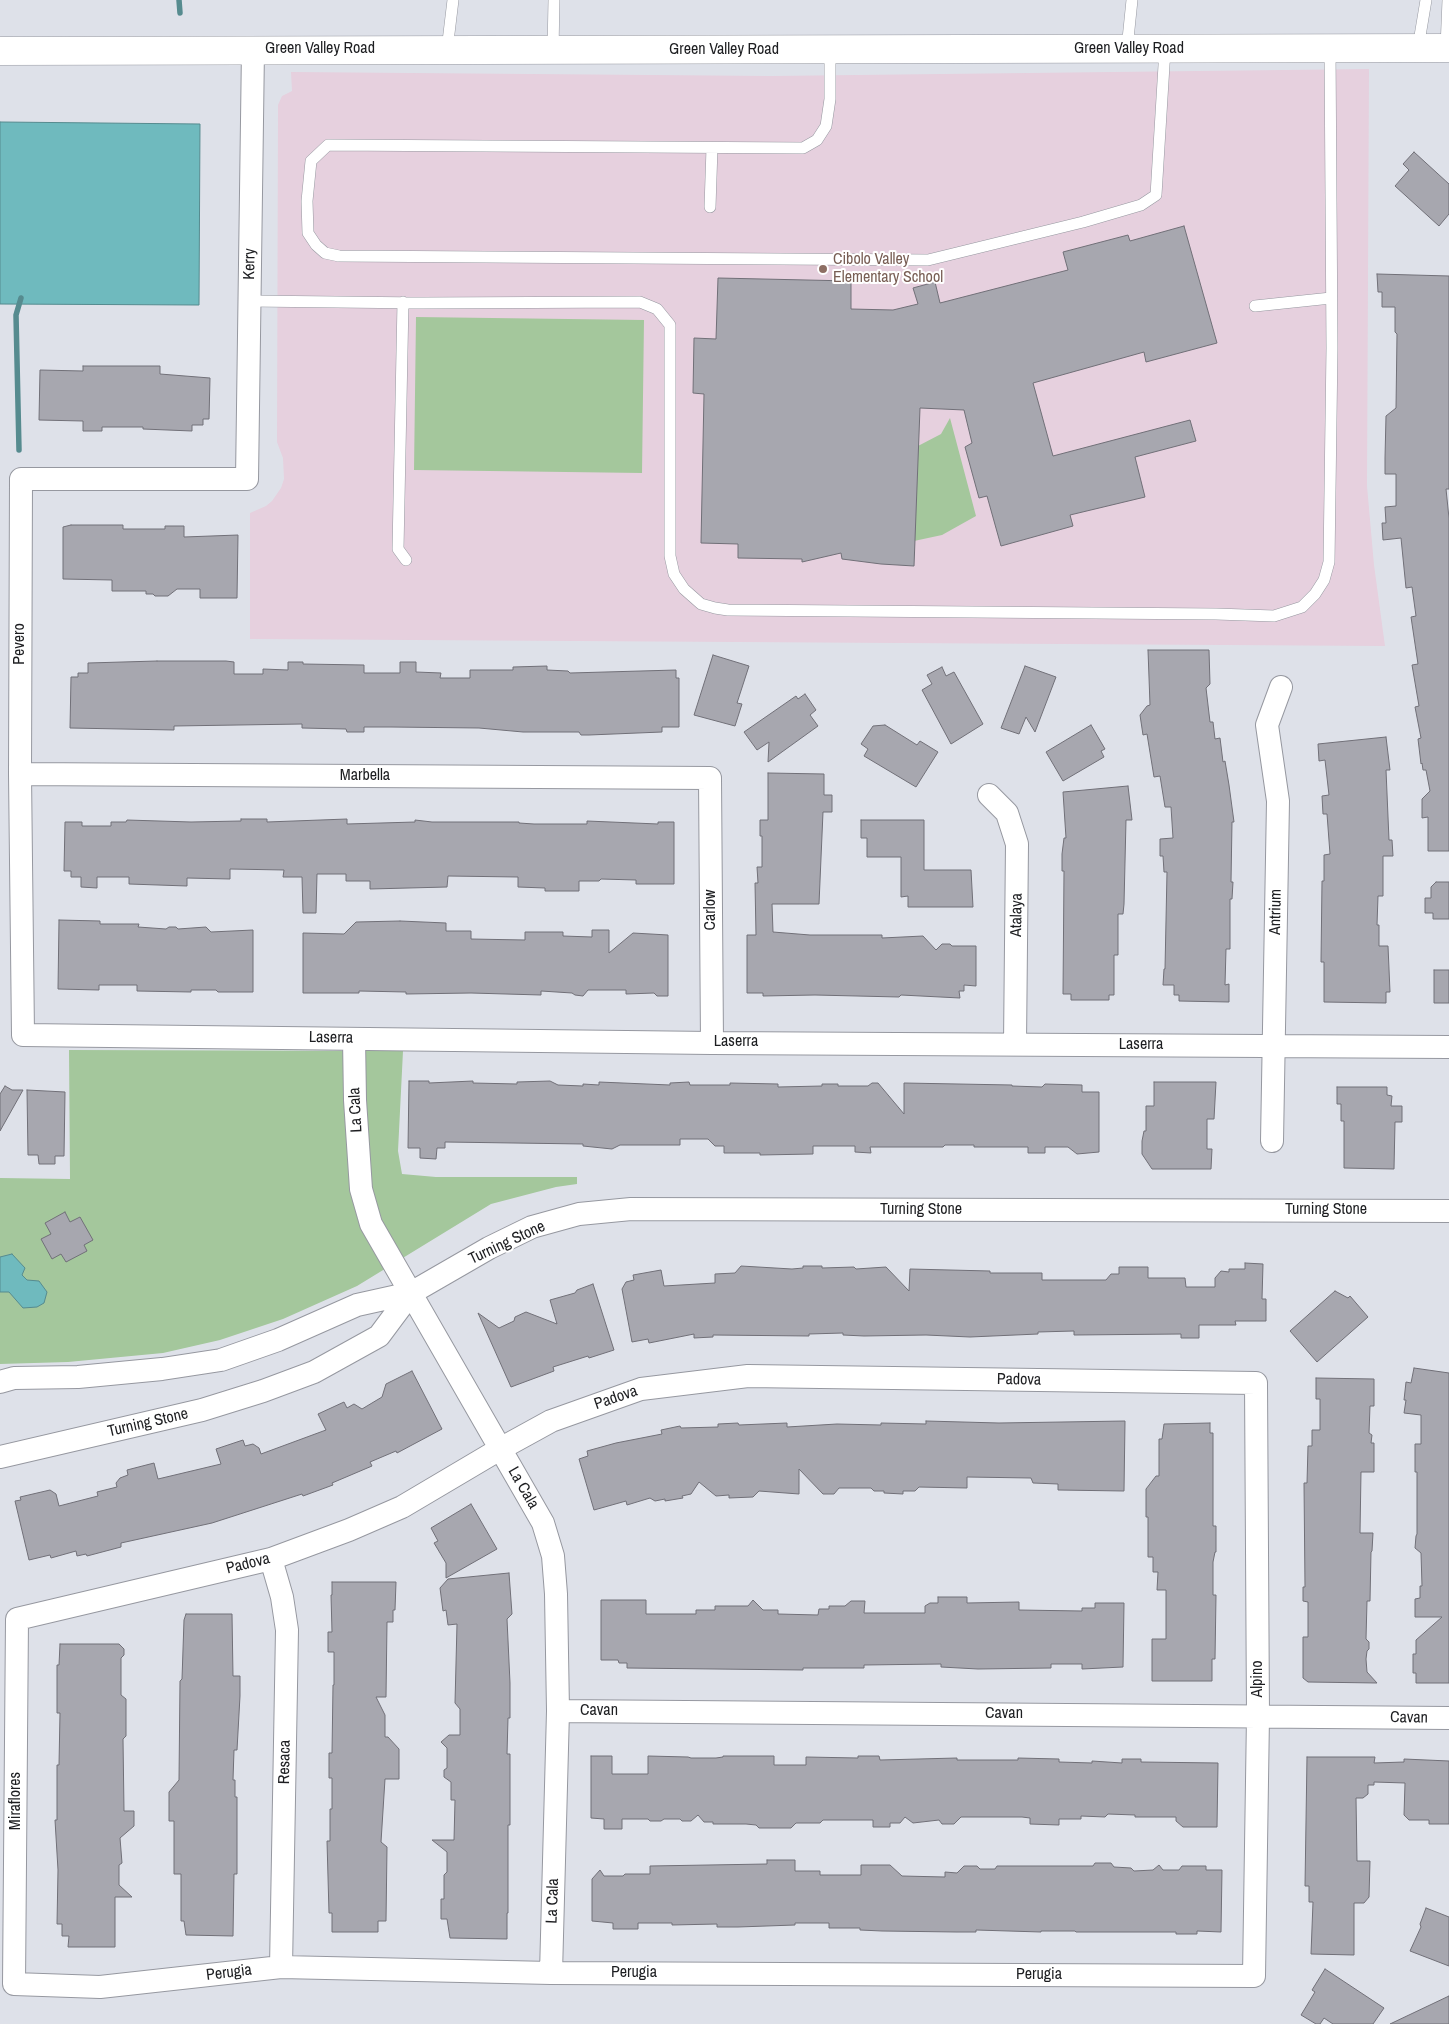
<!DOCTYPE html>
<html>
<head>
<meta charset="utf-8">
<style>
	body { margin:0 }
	canvas { display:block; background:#dee1e9 }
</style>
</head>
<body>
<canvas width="1449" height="2024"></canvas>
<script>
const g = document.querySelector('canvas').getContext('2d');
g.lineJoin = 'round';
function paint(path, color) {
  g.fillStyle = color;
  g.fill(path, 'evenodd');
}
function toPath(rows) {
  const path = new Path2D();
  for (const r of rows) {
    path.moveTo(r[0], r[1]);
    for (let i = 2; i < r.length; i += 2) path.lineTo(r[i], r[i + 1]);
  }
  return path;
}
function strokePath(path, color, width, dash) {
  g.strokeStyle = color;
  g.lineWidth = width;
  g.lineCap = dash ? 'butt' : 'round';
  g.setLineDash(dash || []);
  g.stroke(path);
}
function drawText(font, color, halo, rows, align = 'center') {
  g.font = font + ' "Archivo Narrow",sans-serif';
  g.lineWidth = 4;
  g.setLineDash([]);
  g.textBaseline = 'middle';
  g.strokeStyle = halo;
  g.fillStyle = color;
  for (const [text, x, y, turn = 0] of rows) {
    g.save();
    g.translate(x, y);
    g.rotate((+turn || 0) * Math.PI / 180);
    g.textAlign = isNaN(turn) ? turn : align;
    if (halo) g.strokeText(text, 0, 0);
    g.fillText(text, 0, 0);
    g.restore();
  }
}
const industrial = toPath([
	[1369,69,1367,486,1374,565,1385,646,250,639,250,513,266,506,272,501,281,488,284,479,283,458,277,442,278,105,282,96,292,91,291,72,771,76]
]);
const green = toPath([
	[416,317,644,320,642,473,414,470],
	[950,418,976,516,942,535,914,541,918,446,941,434],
	[69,1050,403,1051,398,1151,402,1174,436,1177,577,1177,577,1184,556,1187,491,1204,357,1286,283,1319,220,1340,163,1353,68,1362,0,1364,0,1178,70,1179]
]);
const water = toPath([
	[0,122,200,124,199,305,0,304,0,122],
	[12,1254,25,1268,22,1275,27,1280,39,1281,47,1292,44,1303,37,1307,23,1308,9,1292,0,1292,0,1257,12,1254]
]);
const stream = toPath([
	[179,0,180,13],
	[19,450,16,315,21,298]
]);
const building = toPath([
	[1414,152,1449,184,1449,214,1439,226,1395,186,1409,170,1403,164,1414,152],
	[1184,226,1217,343,1146,362,1144,352,1033,383,1053,456,1190,420,1196,441,1135,457,1145,497,1070,515,1073,526,1001,546,987,496,979,498,965,447,972,443,964,410,920,408,914,566,881,564,842,559,841,553,802,562,802,559,738,558,738,544,701,543,704,394,693,393,694,338,716,339,718,278,851,281,851,309,893,310,918,304,913,288,935,282,940,303,1068,270,1063,252,1128,235,1130,241,1184,226],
	[1377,274,1449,276,1449,489,1446,489,1449,518,1449,851,1428,851,1428,817,1422,818,1422,799,1430,791,1426,770,1423,770,1422,763,1421,764,1418,739,1421,738,1415,707,1419,706,1412,665,1418,664,1411,617,1416,616,1412,587,1406,588,1401,538,1383,540,1382,523,1386,523,1385,507,1396,506,1396,474,1385,474,1385,458,1386,416,1396,408,1397,334,1395,332,1395,307,1382,307,1382,292,1378,292,1377,274],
	[83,366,160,366,160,374,210,378,209,419,203,419,203,425,192,425,192,431,143,429,143,427,102,427,102,431,83,431,83,421,39,420,40,370,83,371,83,366],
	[71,525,123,525,123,529,165,529,165,526,184,526,184,537,238,535,237,598,200,598,200,589,177,589,168,596,155,596,153,594,146,594,146,591,112,591,112,580,63,579,63,527,71,525],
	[1148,650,1209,650,1210,684,1206,688,1210,722,1213,722,1215,739,1220,738,1223,762,1225,761,1229,785,1234,822,1232,822,1231,882,1233,882,1232,899,1230,899,1230,949,1226,949,1225,985,1229,984,1229,1002,1179,1001,1179,995,1174,995,1174,985,1163,985,1164,969,1165,969,1167,872,1164,872,1163,856,1160,856,1160,839,1173,838,1171,807,1165,807,1160,776,1154,777,1147,734,1143,735,1140,715,1147,706,1150,705,1148,650],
	[713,655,749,666,737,703,742,704,735,726,694,715,713,655],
	[157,661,226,661,234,662,234,674,263,674,263,669,288,670,288,662,303,662,303,664,364,665,364,673,400,673,400,662,416,662,416,672,441,673,440,678,470,678,470,670,513,670,513,667,547,666,547,670,568,671,570,673,676,670,676,678,679,678,679,727,662,727,662,732,589,735,581,735,579,732,523,732,479,728,391,727,364,727,364,732,347,732,346,729,302,728,302,724,174,726,174,730,70,728,71,677,78,677,78,673,88,673,88,663,157,661],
	[1025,666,1056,677,1035,732,1026,717,1019,734,1001,728,1025,666],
	[942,667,946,676,954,672,983,724,951,744,922,690,932,684,927,675,942,667],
	[805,694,816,710,810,715,818,726,768,762,769,742,757,750,744,732,796,696,798,699,805,694],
	[885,725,917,745,920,741,938,752,916,787,864,756,868,749,861,744,873,726,885,725],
	[1091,725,1105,749,1101,751,1104,757,1063,781,1046,752,1091,725],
	[1386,737,1390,770,1386,770,1389,840,1392,840,1393,856,1383,856,1383,896,1378,896,1377,925,1379,925,1379,946,1388,946,1390,992,1386,992,1386,1003,1324,1002,1324,962,1321,962,1322,881,1324,881,1324,855,1330,854,1327,814,1323,814,1322,796,1329,795,1325,760,1319,761,1318,744,1386,737],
	[768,773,824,774,824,795,832,795,832,812,823,812,819,904,772,904,773,932,810,935,882,935,882,938,923,936,936,950,942,944,950,944,952,946,976,946,976,986,964,985,964,991,959,991,960,998,901,995,899,997,815,995,763,996,763,993,747,993,747,935,756,935,755,883,758,883,757,867,762,867,762,836,760,836,760,820,768,820,768,773],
	[1128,786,1132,820,1126,820,1124,904,1123,914,1118,914,1118,955,1114,955,1114,995,1109,995,1109,1000,1071,1000,1071,994,1063,994,1064,871,1062,871,1062,854,1064,838,1066,838,1063,792,1128,786],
	[241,819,267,819,267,822,347,819,347,824,415,822,415,820,432,822,519,822,519,823,534,824,587,824,587,821,658,824,658,822,674,822,674,884,636,884,636,880,601,879,599,881,579,881,579,891,545,891,545,888,518,887,518,877,448,876,447,887,370,889,370,881,346,881,346,874,317,874,316,913,303,913,302,877,283,877,284,870,230,869,230,879,187,878,187,886,129,884,129,877,97,877,97,888,81,887,81,877,71,877,71,871,64,871,65,822,82,822,82,826,111,826,111,822,126,822,127,820,191,822,241,821,241,819],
	[861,820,924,820,924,870,971,870,973,907,908,907,908,896,901,897,901,857,867,857,867,838,861,838,861,820],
	[1436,882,1449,882,1449,919,1433,919,1433,913,1425,913,1425,898,1431,898,1431,887,1436,882],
	[59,920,100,921,100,924,139,924,138,927,166,929,169,927,176,927,178,929,206,927,211,932,253,930,253,992,218,992,216,990,191,990,191,992,137,991,137,985,99,985,99,990,58,989,59,920],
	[400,921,446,923,446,931,471,931,471,939,525,940,525,932,563,932,563,936,592,937,592,930,609,930,609,953,633,933,668,935,668,996,657,996,654,993,626,994,626,990,588,990,583,996,575,995,572,993,541,991,541,995,471,993,406,994,406,992,359,991,359,993,303,993,303,933,344,934,356,922,400,921],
	[1434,970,1449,970,1449,1003,1434,1003,1434,970],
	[409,1081,429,1081,429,1083,473,1081,473,1083,517,1084,517,1082,550,1081,558,1085,583,1086,583,1084,599,1085,599,1082,670,1085,670,1083,689,1082,690,1085,730,1085,730,1083,778,1084,778,1087,822,1086,822,1084,838,1084,838,1086,868,1086,872,1083,878,1083,904,1114,904,1083,1012,1085,1012,1086,1042,1087,1045,1084,1082,1085,1082,1092,1099,1092,1099,1152,1077,1154,1068,1147,1045,1147,1045,1153,1028,1153,1028,1147,974,1147,974,1145,945,1145,943,1147,870,1147,871,1153,855,1152,855,1146,813,1146,813,1154,760,1155,760,1153,724,1153,724,1146,715,1146,708,1139,680,1139,680,1145,620,1145,612,1149,583,1146,583,1144,445,1142,445,1148,437,1148,436,1159,420,1158,420,1148,408,1148,409,1081],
	[1154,1082,1216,1082,1214,1119,1207,1119,1207,1149,1212,1149,1211,1169,1152,1169,1142,1154,1142,1141,1144,1131,1146,1131,1146,1106,1154,1106,1154,1082],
	[5,1086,12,1090,23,1090,0,1131,0,1094,5,1086],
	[1337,1087,1387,1087,1387,1095,1392,1096,1391,1106,1402,1106,1402,1122,1395,1122,1394,1169,1344,1168,1344,1121,1341,1121,1341,1104,1337,1104,1337,1087],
	[27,1090,65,1092,64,1156,55,1156,55,1164,39,1164,38,1155,28,1155,27,1090],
	[65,1212,70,1222,80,1217,93,1240,84,1245,87,1251,66,1262,61,1254,52,1259,41,1239,51,1234,45,1223,65,1212],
	[1245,1263,1263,1264,1262,1299,1266,1299,1266,1321,1235,1321,1236,1325,1199,1325,1199,1338,1181,1338,1181,1334,1074,1335,1074,1331,1038,1332,1038,1334,970,1337,926,1335,864,1336,843,1335,843,1333,809,1334,809,1336,713,1335,713,1337,694,1338,694,1334,649,1343,648,1339,632,1342,622,1289,626,1282,634,1280,633,1275,661,1270,664,1286,715,1283,715,1274,735,1273,741,1266,792,1269,803,1268,803,1266,822,1266,822,1268,854,1267,856,1269,886,1267,909,1291,910,1269,990,1271,990,1273,1042,1273,1042,1280,1106,1280,1111,1274,1119,1274,1119,1267,1148,1267,1148,1278,1185,1278,1186,1287,1215,1287,1215,1278,1221,1271,1229,1272,1229,1269,1245,1269,1245,1263],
	[593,1284,614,1350,589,1358,588,1356,553,1367,554,1371,511,1387,478,1313,499,1328,514,1321,515,1317,526,1312,557,1324,550,1300,575,1293,577,1290,593,1284],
	[1335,1291,1348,1298,1350,1296,1368,1317,1317,1362,1290,1331,1335,1291],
	[1414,1368,1449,1373,1449,1683,1416,1683,1416,1673,1413,1673,1413,1654,1416,1654,1416,1640,1442,1617,1415,1617,1415,1599,1420,1598,1420,1586,1422,1586,1421,1553,1415,1548,1416,1536,1417,1534,1417,1472,1415,1472,1415,1444,1421,1444,1421,1415,1404,1413,1406,1400,1404,1400,1406,1382,1411,1383,1414,1368],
	[412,1371,442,1429,397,1453,396,1451,370,1462,372,1466,332,1483,333,1485,303,1496,302,1494,212,1523,121,1543,121,1547,87,1556,86,1554,77,1556,76,1551,51,1558,50,1555,29,1560,15,1501,21,1500,20,1497,50,1490,56,1494,59,1506,98,1496,97,1492,117,1487,116,1483,120,1478,128,1475,127,1470,154,1463,158,1479,221,1464,216,1449,243,1440,245,1446,253,1444,259,1448,261,1454,326,1430,318,1414,344,1402,347,1408,354,1404,362,1409,382,1397,386,1384,412,1371],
	[1316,1378,1374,1379,1374,1406,1370,1406,1369,1433,1372,1435,1371,1443,1374,1443,1374,1472,1361,1472,1360,1533,1373,1533,1372,1551,1371,1552,1370,1601,1367,1601,1366,1639,1369,1642,1369,1649,1367,1651,1366,1659,1367,1672,1377,1683,1308,1682,1303,1678,1303,1637,1308,1637,1308,1602,1303,1601,1303,1587,1305,1587,1304,1483,1307,1483,1308,1446,1312,1446,1312,1430,1320,1430,1320,1399,1316,1399,1316,1378],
	[926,1421,999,1423,1125,1421,1124,1491,1058,1490,1058,1484,1033,1483,1031,1478,967,1477,967,1488,919,1487,915,1491,903,1491,903,1494,884,1493,884,1491,874,1491,871,1488,839,1488,834,1494,823,1494,799,1469,799,1494,759,1491,753,1497,729,1498,729,1495,716,1496,699,1482,691,1494,682,1496,683,1498,665,1501,665,1499,655,1501,650,1498,627,1505,626,1501,594,1510,579,1459,588,1456,587,1451,616,1443,662,1434,661,1430,680,1426,681,1428,718,1427,718,1424,738,1423,739,1425,787,1423,787,1427,837,1424,881,1425,881,1423,926,1424,926,1421],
	[1210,1423,1210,1433,1213,1433,1213,1526,1216,1526,1216,1552,1215,1552,1213,1562,1213,1595,1216,1595,1215,1659,1212,1659,1212,1681,1152,1681,1152,1639,1166,1639,1166,1590,1157,1590,1158,1572,1153,1572,1153,1557,1148,1557,1148,1517,1146,1517,1146,1489,1156,1476,1159,1476,1159,1439,1162,1439,1164,1424,1210,1423],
	[471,1504,497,1549,446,1578,446,1563,434,1543,438,1541,431,1528,471,1504],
	[509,1573,512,1614,507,1619,510,1683,510,1718,508,1718,507,1754,510,1754,510,1825,508,1825,508,1913,507,1913,507,1939,450,1938,447,1919,441,1919,441,1899,444,1899,444,1875,447,1872,447,1852,432,1840,454,1840,455,1800,451,1800,451,1782,444,1777,444,1770,447,1768,447,1748,441,1742,449,1735,460,1735,460,1709,455,1703,457,1624,448,1625,446,1610,443,1611,440,1588,448,1579,509,1573],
	[332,1582,396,1582,395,1610,393,1610,393,1622,387,1622,386,1697,376,1697,385,1715,385,1737,388,1737,399,1749,399,1779,385,1779,381,1842,387,1847,386,1921,378,1921,378,1932,332,1932,332,1913,329,1913,327,1841,330,1841,330,1809,332,1809,332,1778,329,1778,329,1753,332,1753,333,1685,334,1685,334,1652,328,1652,328,1632,332,1632,331,1595,332,1595,332,1582],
	[938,1597,967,1597,967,1603,1019,1602,1019,1610,1082,1611,1082,1608,1095,1608,1095,1603,1124,1603,1123,1667,1082,1669,1082,1664,1051,1664,1051,1668,978,1669,941,1667,941,1664,864,1665,864,1668,803,1668,803,1670,627,1668,627,1663,619,1663,618,1660,601,1660,601,1600,646,1600,646,1614,696,1614,696,1610,715,1610,715,1606,748,1606,753,1600,763,1610,778,1610,778,1614,818,1615,819,1609,829,1609,829,1606,845,1606,851,1601,865,1601,864,1613,925,1613,925,1606,930,1603,938,1603,938,1597],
	[186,1614,232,1614,233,1676,240,1676,240,1696,237,1750,234,1750,233,1780,235,1780,235,1797,237,1797,237,1874,234,1874,233,1936,186,1935,184,1921,181,1921,181,1874,174,1874,174,1821,169,1821,169,1792,179,1780,180,1681,182,1679,184,1620,186,1614],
	[60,1644,119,1644,124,1649,124,1655,121,1658,121,1695,126,1699,126,1736,123,1739,124,1811,134,1811,134,1826,120,1838,122,1863,119,1865,119,1885,132,1897,115,1897,115,1947,68,1947,69,1936,62,1936,62,1924,57,1924,58,1870,55,1820,57,1820,57,1765,59,1765,60,1713,57,1713,57,1665,59,1665,60,1644],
	[591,1756,612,1756,612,1774,648,1774,648,1756,688,1757,691,1758,716,1758,723,1757,723,1756,774,1756,774,1765,806,1765,806,1757,858,1758,858,1756,879,1756,880,1760,957,1758,957,1760,1018,1760,1018,1758,1059,1759,1059,1762,1092,1763,1092,1761,1122,1763,1122,1759,1141,1759,1141,1762,1218,1763,1217,1827,1183,1827,1176,1821,1176,1817,1135,1817,1135,1815,1108,1814,1105,1817,1081,1816,1081,1819,1059,1819,1059,1825,1030,1824,1030,1818,1022,1817,961,1817,954,1824,942,1824,939,1820,913,1823,905,1817,900,1823,890,1823,890,1827,873,1827,873,1820,823,1820,820,1823,796,1823,791,1828,759,1828,756,1825,746,1824,713,1824,713,1822,704,1822,698,1815,691,1821,682,1821,680,1819,664,1819,661,1821,650,1821,648,1819,622,1819,622,1829,604,1829,604,1819,591,1818,591,1756],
	[1307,1757,1375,1757,1374,1763,1404,1762,1404,1759,1449,1761,1449,1824,1429,1824,1429,1820,1409,1820,1404,1815,1405,1783,1374,1782,1374,1785,1368,1785,1368,1794,1363,1798,1356,1798,1357,1861,1370,1861,1369,1897,1364,1903,1354,1903,1354,1955,1311,1954,1313,1902,1309,1902,1309,1886,1305,1886,1307,1757],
	[767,1860,795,1860,795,1871,820,1871,820,1875,861,1875,861,1865,890,1865,902,1876,945,1877,945,1872,957,1873,964,1866,977,1866,980,1869,995,1869,997,1866,1093,1866,1095,1863,1111,1863,1114,1867,1131,1868,1134,1871,1153,1870,1159,1865,1163,1870,1179,1870,1182,1866,1206,1866,1206,1870,1222,1870,1221,1932,1197,1931,1197,1934,1176,1934,1176,1932,1076,1932,1075,1931,1041,1931,1041,1932,976,1930,976,1932,956,1932,882,1931,860,1930,860,1928,829,1928,829,1923,795,1923,795,1925,738,1927,717,1927,717,1924,672,1925,672,1923,638,1923,638,1929,613,1929,613,1923,592,1921,592,1879,600,1870,604,1876,623,1876,625,1874,650,1874,650,1866,767,1864,767,1860],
	[1426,1908,1449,1917,1449,1966,1410,1951,1421,1927,1420,1924,1426,1908],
	[1325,1969,1384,2008,1373,2024,1333,2024,1324,2018,1320,2024,1316,2024,1301,2015,1315,1992,1312,1990,1325,1969],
	[1449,1996,1449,2024,1390,2024,1449,1996]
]);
const service = toPath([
	[1418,48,1426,0],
	[1446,48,1448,0],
	[1127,49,1132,0],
	[447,50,453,0],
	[553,50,554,0],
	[830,50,830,99,826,126,817,140,803,148,328,145,311,161,307,201,308,233,316,245,325,253,339,256,928,260,1083,222,1141,205,1156,195,1165,49],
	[710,207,712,148],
	[250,301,423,303,640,302,657,309,670,325,670,556,674,574,684,589,701,604,715,608,728,610,1216,614,1274,616,1302,607,1315,594,1324,580,1329,562,1332,348,1330,48],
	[403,302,398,549,406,560],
	[1255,306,1331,298]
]);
const minor = toPath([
	[253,49,247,479,21,479,20,774,23,1035,712,1043,1449,1047],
	[20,774,710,778,712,1043],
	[989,795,1007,813,1017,844,1015,1044],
	[354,1039,355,1100,361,1189,371,1224,543,1523,553,1556,556,1594,558,1711,551,1973],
	[1272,1141,1278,801,1267,725,1281,687],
	[748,1376,1256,1383,1258,1716,1254,1976,551,1973,281,1967,100,1987,14,1984,17,1619,271,1559,349,1530,402,1507,500,1449,551,1421,641,1389,748,1376],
	[0,1382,14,1378,78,1377,162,1369,221,1360,278,1340,357,1305,411,1293,489,1248,532,1227,579,1214,631,1209,1449,1211],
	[0,1457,202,1410,263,1391,314,1372,379,1336,411,1293],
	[271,1559,282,1597,287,1630,281,1967],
	[558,1711,1449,1718]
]);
const tertiary = toPath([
	[0,51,1449,48]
]);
const markers = [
	[823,269,5,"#8d6e63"]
];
const streetNames = [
	["Green Valley Road",320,49],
	["Green Valley Road",1129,49],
	["Green Valley Road",724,50],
	["Kerry",250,264,-89],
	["Pevero",20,644,-90],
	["Marbella",365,776],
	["Carlow",711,910,-90],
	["Antrium",1276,912,-89],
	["Atalaya",1017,915,-89],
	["Laserra",331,1038,1],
	["Laserra",736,1042],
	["Laserra",1141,1045],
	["La Cala",356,1110,-93],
	["Turning Stone",921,1210],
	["Turning Stone",1326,1210],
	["Turning Stone",507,1243,-25],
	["Padova",1019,1380,1],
	["Padova",616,1398,-19],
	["Turning Stone",148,1423,-13],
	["La Cala",523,1488,60],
	["Padova",248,1564,-14],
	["Alpino",1258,1679,-90],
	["Cavan",599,1711],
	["Cavan",1004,1714],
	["Cavan",1409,1718,1],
	["Resaca",285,1762,-89],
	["Miraflores",16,1801,-90],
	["La Cala",553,1901,-88],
	["Perugia",229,1973,-7],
	["Perugia",634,1973],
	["Perugia",1039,1975]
];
const educationNames = [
	["Cibolo Valley",833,260],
	["Elementary School",833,278]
];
paint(industrial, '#e6d0de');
paint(green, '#a4c79c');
paint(water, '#6fbabe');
strokePath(water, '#568b8f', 1);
strokePath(stream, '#568b8f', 5.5);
paint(building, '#a7a7af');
strokePath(building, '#717078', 1);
strokePath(service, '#9698a0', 12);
strokePath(minor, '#9698a0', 24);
strokePath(tertiary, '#9698a0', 29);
strokePath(service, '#fff', 11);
strokePath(minor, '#fff', 22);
strokePath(tertiary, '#fff', 28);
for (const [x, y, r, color] of markers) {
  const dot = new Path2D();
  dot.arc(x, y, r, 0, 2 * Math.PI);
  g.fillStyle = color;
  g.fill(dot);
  strokePath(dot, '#fff', 2);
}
drawText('16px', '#1d1e21', '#fff', streetNames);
drawText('16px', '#785e54', '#fff', educationNames, 'left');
</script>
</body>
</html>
